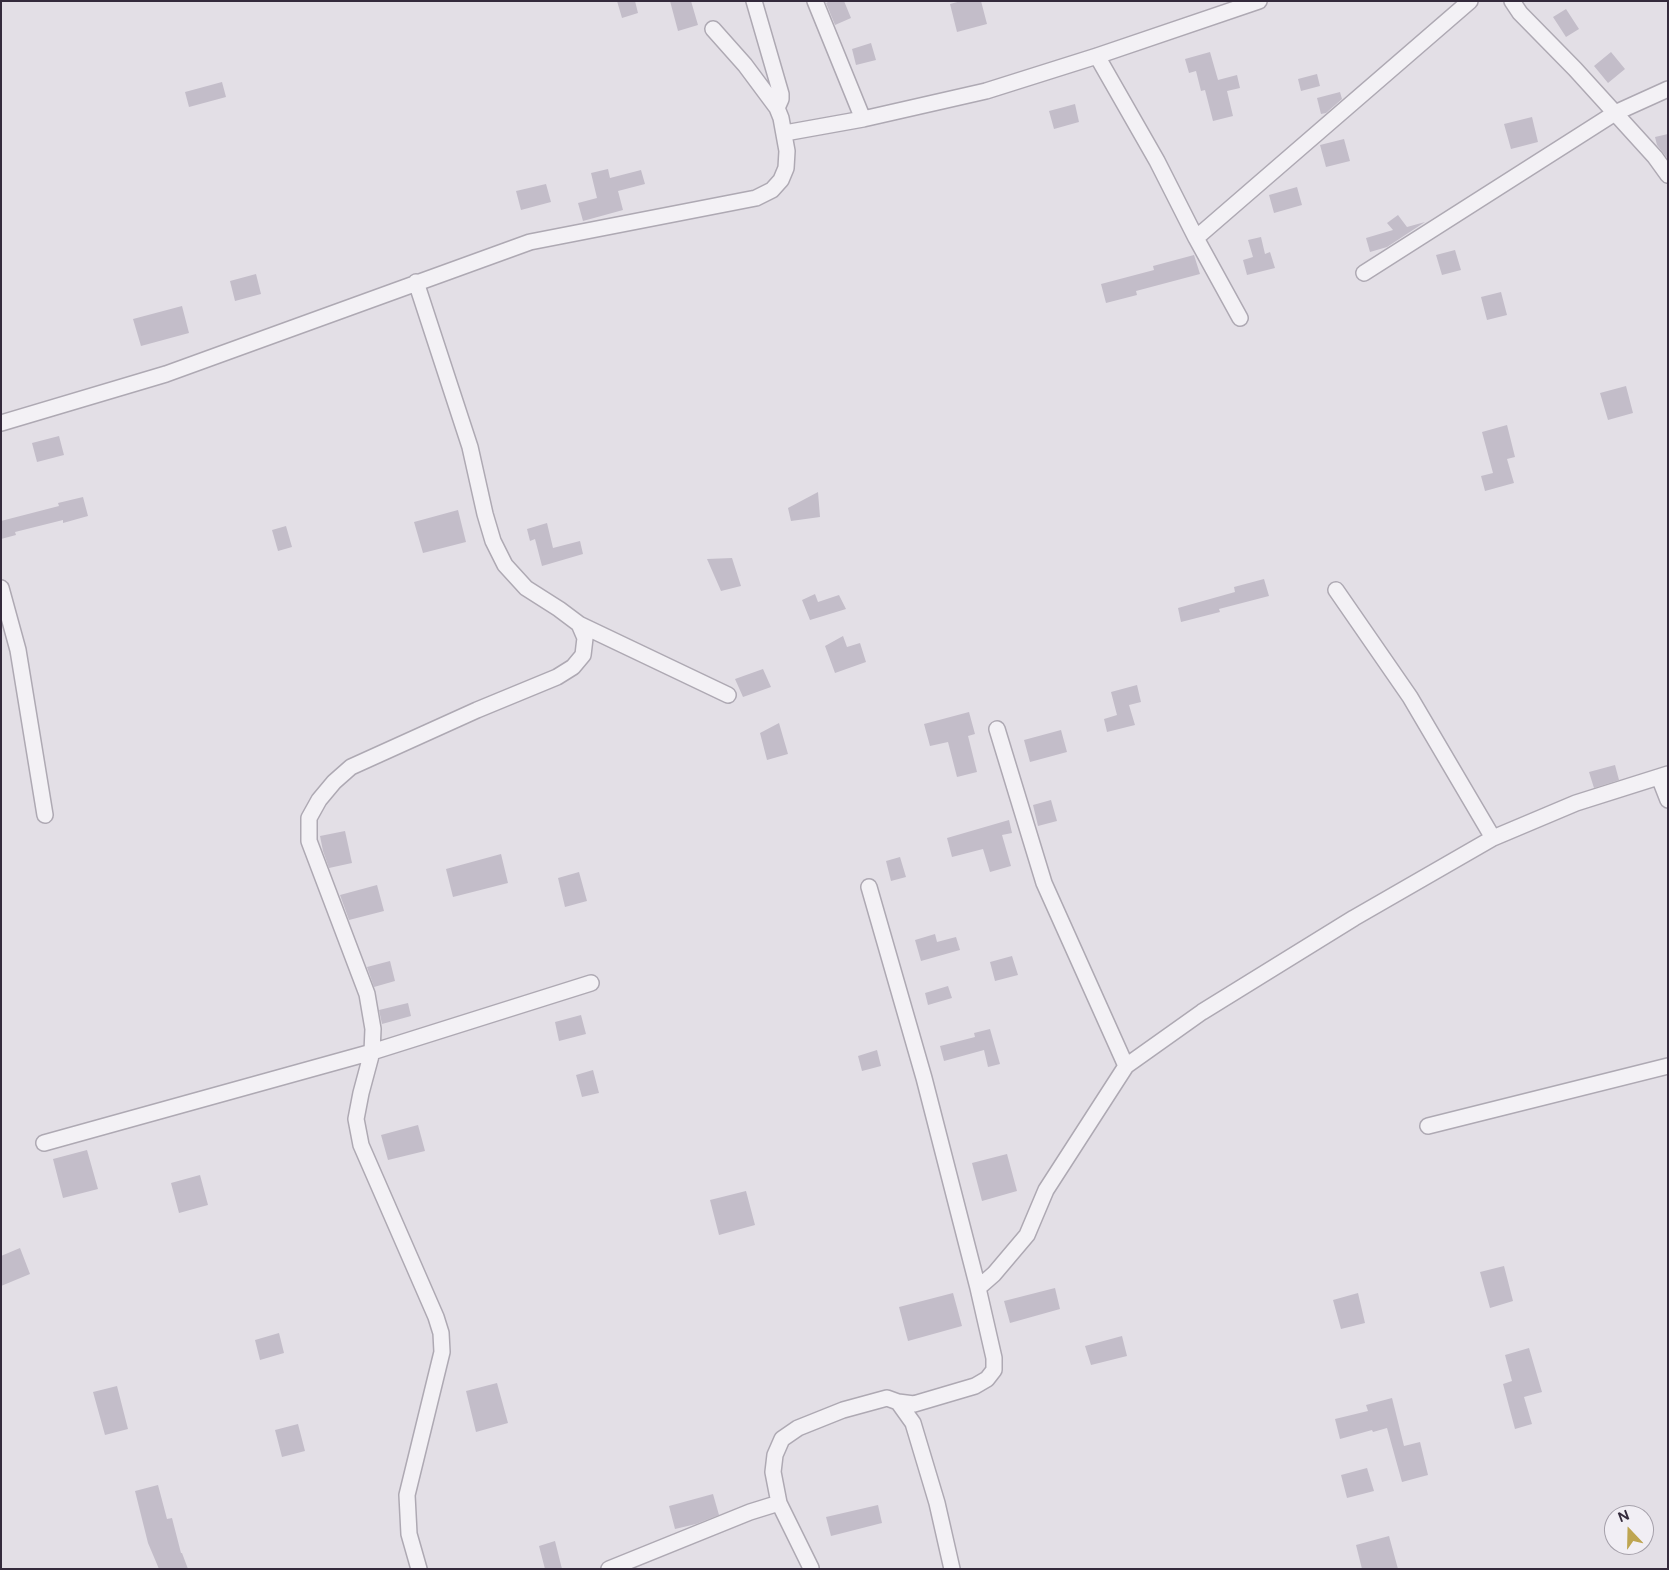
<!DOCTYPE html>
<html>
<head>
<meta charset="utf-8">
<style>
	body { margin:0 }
	#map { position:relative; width:1669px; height:1570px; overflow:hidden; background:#e3dfe6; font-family:Figtree,sans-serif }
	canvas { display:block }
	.frame { position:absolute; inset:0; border:2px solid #342a3c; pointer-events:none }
	.north { position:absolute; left:1604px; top:1505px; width:50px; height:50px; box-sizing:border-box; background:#f1eef4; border:1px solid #a5a0aa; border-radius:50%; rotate:339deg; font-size:14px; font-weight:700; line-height:20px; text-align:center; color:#342a3c }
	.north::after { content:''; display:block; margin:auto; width:18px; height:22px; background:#bea551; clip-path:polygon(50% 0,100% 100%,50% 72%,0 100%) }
</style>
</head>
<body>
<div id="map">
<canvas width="1669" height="1570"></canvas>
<div class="frame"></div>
<div class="north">N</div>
</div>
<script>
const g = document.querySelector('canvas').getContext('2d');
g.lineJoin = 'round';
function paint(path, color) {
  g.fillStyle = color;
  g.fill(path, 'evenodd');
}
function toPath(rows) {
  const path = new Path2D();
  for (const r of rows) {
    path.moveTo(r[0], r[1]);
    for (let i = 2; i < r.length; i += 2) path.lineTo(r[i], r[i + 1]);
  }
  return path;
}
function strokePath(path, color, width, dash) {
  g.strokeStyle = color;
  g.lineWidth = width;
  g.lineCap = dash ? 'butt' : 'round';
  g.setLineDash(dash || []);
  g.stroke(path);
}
const building = toPath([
	[617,1,635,1,638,13,622,18],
	[670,1,691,1,698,25,678,31],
	[830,1,844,1,851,18,835,25,826,3],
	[961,1,981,1,987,24,957,32,950,4],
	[1566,9,1579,29,1566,37,1553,17],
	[871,43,876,60,856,65,852,49],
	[1210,52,1218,80,1237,75,1240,88,1227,91,1233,116,1213,121,1205,90,1201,91,1196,71,1189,73,1185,59],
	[1611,52,1625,69,1608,83,1594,66],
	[1317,74,1320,86,1301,91,1298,79],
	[222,82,226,97,189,107,185,92],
	[1340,92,1342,99,1326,113,1321,114,1317,98],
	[1075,104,1079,122,1054,129,1049,111],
	[1532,117,1538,142,1511,149,1504,124],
	[1668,134,1668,159,1657,145,1655,137],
	[1344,139,1350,161,1326,167,1320,145],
	[608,169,610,178,641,170,645,184,618,191,623,210,583,221,578,203,597,198,591,173],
	[546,184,551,202,521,210,516,191],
	[1297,187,1302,205,1274,213,1269,195],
	[1398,215,1407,227,1425,222,1387,247,1370,252,1366,238,1393,230,1387,223],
	[1261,237,1265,254,1270,252,1275,268,1247,275,1243,260,1253,257,1248,240],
	[1455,250,1461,270,1442,275,1436,255],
	[1194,255,1200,274,1136,291,1137,295,1106,303,1101,284,1154,270,1153,266],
	[256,274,261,294,235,301,230,281],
	[1501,292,1507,315,1487,320,1481,297],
	[182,306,189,333,141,346,133,319],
	[1626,386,1633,413,1608,420,1600,393],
	[1507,425,1515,457,1507,459,1514,483,1485,491,1481,476,1493,473,1482,432],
	[59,436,64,455,37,462,32,443],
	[818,492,820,517,791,521,788,508],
	[83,497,88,516,63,523,63,520,15,532,16,535,1,539,1,521,59,506,58,503],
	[458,510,466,542,423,553,414,522],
	[547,523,553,548,580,541,583,554,542,566,535,539,530,541,527,529],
	[286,526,292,547,278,551,272,530],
	[732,558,741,586,721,591,707,559],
	[1264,579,1269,596,1219,609,1220,612,1181,622,1178,608,1235,592,1234,587],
	[815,594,818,602,839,595,846,609,810,620,802,600],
	[843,636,847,647,860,643,866,662,835,673,825,646],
	[763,669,771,687,743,697,735,679],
	[1137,685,1141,702,1129,705,1135,725,1107,732,1104,719,1117,715,1111,692],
	[969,712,975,734,968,736,977,772,957,777,948,742,930,746,924,724],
	[779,723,788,754,767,760,760,733],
	[1061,730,1067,752,1030,762,1024,740],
	[1615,765,1619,780,1594,788,1589,772],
	[1051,800,1057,821,1038,826,1033,805],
	[1009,820,1012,833,1002,835,1011,866,990,872,983,849,952,857,947,838],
	[345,831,352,863,329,868,323,851,320,836],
	[501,854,508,883,453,897,446,869],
	[900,857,906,877,891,881,886,861],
	[579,872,587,901,565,907,558,878],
	[377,885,384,911,349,920,340,895],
	[935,934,937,942,956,937,960,950,921,961,915,940],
	[1012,956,1018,975,995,981,990,962],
	[390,961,395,981,374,987,367,967],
	[948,986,952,998,928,1005,925,993],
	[408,1003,411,1016,382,1024,379,1010],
	[581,1015,586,1034,559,1041,555,1022],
	[990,1029,1000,1064,988,1067,984,1050,944,1061,940,1046,975,1037,974,1033],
	[877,1050,881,1066,862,1071,858,1056],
	[593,1070,599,1093,582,1097,576,1075],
	[418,1125,425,1151,388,1160,381,1135],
	[87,1150,98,1189,63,1198,53,1159],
	[1007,1154,1017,1191,982,1201,972,1163],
	[200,1175,208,1205,179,1213,171,1183],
	[746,1191,755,1225,719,1235,710,1200],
	[20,1248,30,1274,1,1286,1,1256],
	[1504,1266,1513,1301,1490,1308,1480,1272],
	[1055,1288,1060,1309,1010,1323,1004,1301],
	[953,1293,962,1326,908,1341,899,1307],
	[1358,1293,1365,1323,1341,1329,1333,1300],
	[279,1333,284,1353,260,1360,255,1340],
	[1122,1336,1127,1356,1091,1365,1085,1346],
	[1529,1348,1542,1392,1524,1397,1532,1424,1515,1429,1503,1384,1512,1381,1505,1355],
	[497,1383,508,1423,476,1432,466,1391],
	[117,1386,128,1429,105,1435,93,1392],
	[1392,1398,1404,1446,1420,1442,1428,1475,1402,1482,1387,1428,1373,1432,1372,1430,1340,1439,1335,1419,1368,1411,1366,1405],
	[298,1424,305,1451,282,1457,275,1430],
	[1367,1468,1374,1491,1347,1498,1341,1475],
	[158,1485,167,1519,172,1518,181,1553,182,1553,188,1569,159,1569,148,1543,135,1491],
	[713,1494,719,1515,696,1524,675,1529,669,1506],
	[878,1505,882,1523,831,1536,826,1517],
	[1389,1536,1398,1569,1362,1569,1356,1545],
	[555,1541,562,1569,545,1569,539,1546]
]);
const street = toPath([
	[754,1,781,94,781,99,777,108],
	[815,1,863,119],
	[1512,1,1520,13,1575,69,1655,157,1668,175],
	[1097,56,1157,161,1196,238,1240,318],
	[785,133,863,119,986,91,1097,56,1259,1],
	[1196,238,1470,1],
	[1364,273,1615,113,1668,89],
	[416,282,470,447,485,514,493,541,505,565,526,588,559,609,579,624,585,638,583,655,573,667,557,677,477,710,351,767,334,782,319,800,309,818,309,841,367,994,373,1029,372,1052,361,1093,356,1119,361,1145,436,1317,441,1333,442,1352,407,1495,409,1534,419,1569],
	[1,423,166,374,530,242,756,198,772,190,781,180,786,168,787,151,781,118,777,108,745,65,713,29],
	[1,588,18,650,45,815],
	[1336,590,1410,697,1493,838,1576,803,1668,774],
	[579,624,728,695],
	[997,729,1044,883,1126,1066],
	[1659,777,1668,800],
	[869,887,924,1078,978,1288],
	[1428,1126,1668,1066],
	[44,1143,372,1052,591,983],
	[898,1402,913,1423,937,1503,952,1569],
	[779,1503,773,1472,775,1455,782,1439,798,1428,843,1410,887,1398,898,1402,914,1404,975,1386,987,1379,994,1370,994,1358,978,1288,994,1274,1027,1235,1046,1190,1126,1066,1202,1012,1354,918,1493,838],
	[609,1569,750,1512,779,1503,811,1568]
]);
paint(building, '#c3bdc9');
strokePath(street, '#aea9b3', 18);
strokePath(street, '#f3f1f5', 15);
</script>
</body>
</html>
